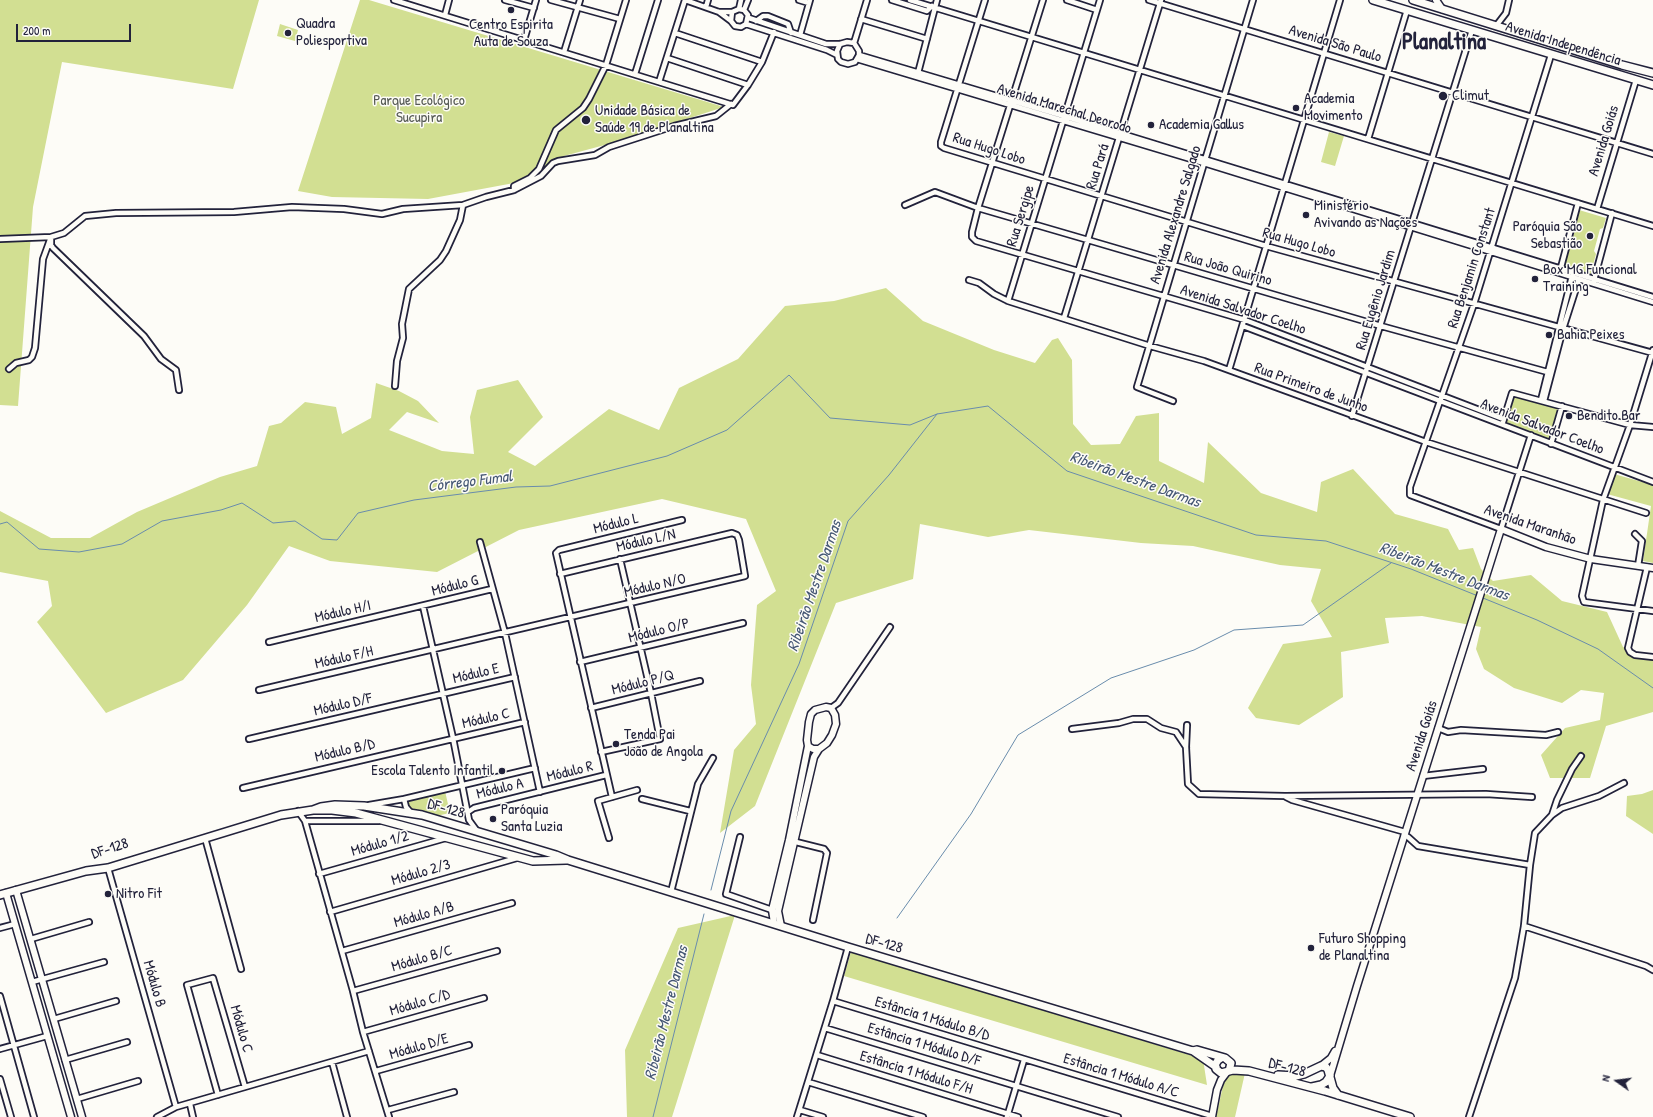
<!DOCTYPE html>
<html>
<head>
<meta charset="utf-8">
<style>
	body { margin:0 }
	#map { position:relative; width:1653px; height:1117px; overflow:hidden; background:#fdfcf7; font-family:"Patrick Hand",sans-serif }
	canvas { display:block }
	.north { position:absolute; left:1597px; top:1061px; width:40px; height:40px; -webkit-text-stroke:3px #fdfcf7; paint-order:stroke; rotate:284deg; font-size:11px; font-weight:700; line-height:16px; text-align:center; color:#22223b }
	.north::after { content:''; display:block; margin:auto; width:14px; height:18px; background:#22223b; clip-path:polygon(50% 0,100% 100%,50% 72%,0 100%) }
	.scale { position:absolute; left:16px; top:24px; width:115px; height:18px; box-sizing:border-box; border:2px solid #22223b; border-top:0; padding-left:5px; font-size:12px; line-height:14px; white-space:nowrap; color:#22223b; -webkit-text-stroke:3px #fdfcf7; paint-order:stroke }
</style>
</head>
<body>
<div id="map">
<canvas width="1653" height="1117"></canvas>
<div class="north">N</div>
<div class="scale">200 m</div>
</div>
<script>
const g = document.querySelector('canvas').getContext('2d');
g.lineJoin = 'round';
function paint(path, color) {
  g.fillStyle = color;
  g.fill(path, 'evenodd');
}
function toPath(rows) {
  const path = new Path2D();
  for (const r of rows) {
    path.moveTo(r[0], r[1]);
    for (let i = 2; i < r.length; i += 2) path.lineTo(r[i], r[i + 1]);
  }
  return path;
}
function strokePath(path, color, width, dash) {
  g.strokeStyle = color;
  g.lineWidth = width;
  g.lineCap = dash ? 'butt' : 'round';
  g.setLineDash(dash || []);
  g.stroke(path);
}
function drawText(font, color, halo, rows, align = 'center') {
  g.font = font + ' "Patrick Hand",sans-serif';
  g.lineWidth = 3;
  g.setLineDash([]);
  g.textBaseline = 'middle';
  g.strokeStyle = halo;
  g.fillStyle = color;
  for (const [text, x, y, turn = 0] of rows) {
    g.save();
    g.translate(x, y);
    g.rotate((+turn || 0) * Math.PI / 180);
    g.textAlign = isNaN(turn) ? turn : align;
    if (halo) g.strokeText(text, 0, 0);
    g.fillText(text, 0, 0);
    g.restore();
  }
}
const green = toPath([
	[0,0,259,0,233,89,62,62,33,207,18,406,0,405],
	[360,0,369,0,724,107,612,143,564,156,514,183,428,199,332,197,298,191],
	[280,24,298,30,295,41,277,36],
	[1329,132,1344,136,1335,166,1321,162],
	[1579,210,1606,218,1603,228,1600,229,1594,251,1596,254,1590,276,1563,267,1569,246,1571,244,1577,222,1576,220],
	[886,288,923,321,994,350,1035,363,1052,340,1058,338,1072,360,1073,424,1091,445,1120,444,1136,416,1159,413,1159,461,1204,483,1208,442,1261,493,1317,512,1321,482,1353,469,1395,514,1448,529,1459,550,1473,548,1481,569,1493,581,1531,575,1562,601,1607,612,1623,647,1653,661,1653,712,1606,726,1590,778,1550,778,1541,755,1565,728,1600,720,1604,693,1581,690,1562,703,1514,688,1484,669,1476,649,1481,627,1422,616,1385,618,1389,643,1341,652,1343,697,1299,725,1256,718,1248,708,1283,644,1332,637,1311,601,1321,569,1280,565,1193,546,1141,543,1029,530,988,537,920,524,913,579,836,603,755,806,720,833,734,750,756,724,751,685,757,605,776,591,746,519,662,499,519,530,437,572,330,561,289,546,247,605,183,680,106,713,37,622,52,606,48,581,0,572,0,511,51,538,90,538,137,512,220,477,257,466,269,426,281,423,305,402,336,407,342,434,371,418,376,383,399,391,418,401,439,423,407,412,389,430,442,451,474,454,470,417,477,390,518,380,543,417,508,452,535,466,609,409,659,430,679,388,738,359,785,306,834,301],
	[1515,396,1558,408,1549,441,1505,424],
	[1614,474,1653,485,1653,563,1643,561,1651,506,1607,494],
	[1653,790,1653,834,1626,816,1627,796,1642,794],
	[445,791,450,813,436,816,411,808,407,803,407,800],
	[735,915,672,1117,627,1117,625,1050,678,928],
	[851,952,1203,1059,1207,1085,844,976],
	[1235,1072,1245,1073,1235,1117,1216,1117,1223,1086,1228,1075]
]);
const stream = toPath([
	[0,524,7,522,39,549,79,552,122,544,162,521,221,510,242,503,273,523,295,521,322,539,337,540,358,513,414,500,516,487,550,486,667,456,727,430,789,375,830,418,910,425,937,414,988,406,1067,471,1256,535,1326,541,1411,569,1478,596],
	[1483,598,1537,620,1598,649,1653,688],
	[711,890,731,811,799,664,848,521,889,475,937,414],
	[897,918,971,814,1018,735,1111,678,1194,650,1234,630,1303,625,1391,563],
	[653,1117,704,914]
]);
const street = toPath([
	[394,0,733,105,748,85,762,62,774,32],
	[505,0,534,8],
	[551,0,620,19],
	[685,0,719,12,732,12],
	[799,0,809,3],
	[892,0,927,11,932,6],
	[910,0,1653,226],
	[985,0,941,142,941,146,944,148,1266,246,1653,353],
	[1043,0,978,208,972,232,972,237,976,241,1245,320,1503,419],
	[1067,0,1097,10],
	[1149,0,1653,154],
	[706,7,708,0],
	[739,9,741,0],
	[744,10,748,0],
	[719,12,731,21],
	[445,15,449,0],
	[749,18,826,44,840,44,847,42,854,43,859,51,859,55,855,62,848,64,841,62,838,59,837,51,840,44],
	[861,19,927,39],
	[756,21,763,16,768,16,788,24,791,33],
	[746,24,748,15,744,10,739,9,732,12,731,21,735,26,741,27,746,24,827,50,837,55],
	[1496,26,1506,13,1509,0],
	[675,33,762,62],
	[800,35,810,0],
	[524,40,536,0],
	[854,43,867,0],
	[564,52,580,0],
	[859,55,1064,116,1653,297],
	[667,58,748,85],
	[857,59,1204,163,1653,302],
	[918,73,937,0],
	[635,74,658,0],
	[659,82,685,0],
	[1368,139,1407,10],
	[514,190,514,186,530,178,539,169,556,130,583,108,589,99,606,65,626,0],
	[905,205,935,192,978,208,1088,240,1381,326,1551,373],
	[1597,209,1636,80],
	[0,239,51,237,51,245,53,248,144,336,161,359,176,370,179,390],
	[1560,271,1578,203],
	[969,280,979,283,994,294,1008,301,1150,346,1204,361,1426,442,1646,513],
	[1594,280,1612,213],
	[1008,301,1100,0],
	[1064,318,1161,0],
	[1243,326,1653,482],
	[1653,350,1630,425,1603,500,1582,596,1584,602,1653,611],
	[9,369,16,363,29,360,32,357,35,348,43,259,51,237,64,233,85,216,116,213,234,212,292,207,344,209,382,214,403,209,463,205,486,197,514,190,541,176,553,163,558,161,595,155,609,147,674,126,716,116,731,104],
	[1229,370,1340,0],
	[395,386,397,361,403,338,402,324,409,289,440,260,446,251,460,220,463,205],
	[1541,400,1572,276],
	[1173,401,1137,387,1253,0],
	[1544,401,1563,329,1579,279],
	[1352,416,1472,30],
	[1503,422,1512,393,1630,425,1653,427],
	[1531,435,1501,529,1410,495,1410,487,1474,304,1551,55],
	[1551,444,1562,406],
	[1635,534,1642,541,1638,566],
	[480,542,505,633,540,792],
	[1647,567,1628,648,1630,652,1635,655,1653,657],
	[423,606,453,738,469,820,477,831],
	[269,642,492,589],
	[580,662,743,623],
	[259,690,745,576,739,540,737,535,732,533,560,574],
	[591,708,700,681],
	[831,708,838,703,890,627],
	[1187,725,1186,747,1188,784,1199,794,1285,796,1486,794,1532,797],
	[1438,728,1448,732,1461,730,1546,735,1558,732],
	[1072,729,1119,723,1133,719,1147,719,1161,728,1176,732,1186,747],
	[249,739,515,677],
	[601,752,660,739,651,693,620,559],
	[1423,776,1483,769],
	[243,788,525,722],
	[612,797,556,553,559,550,682,520],
	[1286,797,1292,800,1405,832],
	[404,799,406,807,411,813],
	[642,799,690,811],
	[369,805,404,799,535,768],
	[298,811,305,821,353,991,363,1032,389,1117],
	[468,812,474,808,606,775],
	[1552,815,1557,800,1572,769,1581,756],
	[305,821,379,821],
	[1404,835,1408,837,1418,846,1530,865],
	[740,837,726,894,772,910],
	[205,838,241,969],
	[609,838,598,801,637,790],
	[792,841,824,849,827,853,813,920],
	[108,868,176,1107],
	[319,874,446,838],
	[671,892,698,784,713,758],
	[330,912,517,858],
	[1524,926,1646,966,1653,970],
	[0,928,15,924],
	[31,939,89,922],
	[342,951,512,903],
	[32,982,104,962],
	[353,991,497,951],
	[0,996,34,1117],
	[833,1001,1212,1116],
	[54,1019,116,1001],
	[825,1028,1118,1117],
	[363,1032,484,998],
	[0,1049,47,1036],
	[817,1055,1018,1117],
	[65,1060,127,1042],
	[332,1062,347,1117],
	[376,1071,469,1045],
	[0,1079,11,1117],
	[808,1082,923,1117],
	[218,1095,187,985,213,978,245,1087],
	[77,1099,138,1081],
	[190,1104,193,1117],
	[388,1110,454,1092],
	[800,1110,823,1117],
	[157,1117,176,1107,369,1051],
	[797,1117,833,1001,848,947],
	[1007,1117,1024,1060],
	[1469,1117,1515,978,1524,926,1530,865,1535,833,1552,815,1562,808,1599,796,1624,783]
]);
const secondary = toPath([
	[1436,0,1442,9],
	[826,707,831,708,835,715,836,724,832,735,827,743,819,749,813,749,808,746,807,740,809,722,811,714,815,710,826,707],
	[16,890,82,1117],
	[6,893,71,1117],
	[774,923,772,910,789,840,808,746],
	[781,926,778,911,814,757,819,749],
	[1321,1066,1331,1058,1335,1051],
	[1330,1076,1357,986,1501,529,1546,547,1591,559,1653,568],
	[1212,1117,1217,1090,1221,1080,1227,1072]
]);
const primary = toPath([
	[1373,0,1653,85],
	[1413,0,1622,65,1653,73],
	[313,810,321,807,335,805,364,806,422,815,556,855,568,860,848,947,1193,1051,1197,1050,1225,1058,1231,1063,1229,1071],
	[0,895,86,871,108,868,281,815,313,810,332,810,356,813,533,861,566,860],
	[1193,1051,1216,1067],
	[1221,1058,1218,1060,1215,1065,1216,1069,1221,1073,1233,1070,1249,1071,1325,1091,1410,1117],
	[1278,1075,1296,1076,1304,1074,1321,1066,1326,1067,1328,1070,1333,1088,1338,1095],
	[1312,1087,1321,1085,1326,1082,1330,1076]
]);
const markers = [
	[511,10,4,"#22223b"],
	[288,33,4,"#22223b"],
	[1443,96,5,"#22223b"],
	[1296,108,4,"#22223b"],
	[586,120,5,"#22223b"],
	[1151,125,4,"#22223b"],
	[1306,215,4,"#22223b"],
	[1590,236,4,"#22223b"],
	[1535,279,4,"#22223b"],
	[1549,335,4,"#22223b"],
	[1569,416,4,"#22223b"],
	[616,744,4,"#22223b"],
	[502,771,4,"#22223b"],
	[493,819,4,"#22223b"],
	[108,894,4,"#22223b"],
	[1311,948,4,"#22223b"]
];
const poiNames = [
	["Quadra",296,24],
	["Poliesportiva",296,41],
	["Centro Espirita",511,25,"center"],
	["Auta de Souza",511,42,"center"],
	["Climut",1452,96],
	["Academia",1304,99],
	["Movimento",1304,116],
	["Unidade Básica de",595,111],
	["Saúde 19 de Planaltina",595,128],
	["Academia Gallus",1159,125],
	["Ministério",1314,206],
	["Avivando as Nações",1314,223],
	["Paróquia São",1582,227,"right"],
	["Sebastião",1582,244,"right"],
	["Box MG Funcional",1543,270],
	["Training",1543,287],
	["Bahia Peixes",1557,335],
	["Bendito Bar",1577,416],
	["Tenda Pai",624,735],
	["João de Angola",624,752],
	["Escola Talento Infantil",494,771,"right"],
	["Paróquia",501,810],
	["Santa Luzia",501,827],
	["Nitro Fit",116,894],
	["Futuro Shopping",1319,939],
	["de Planaltina",1319,956]
];
const streetNames = [
	["Avenida São Paulo",1335,44,17],
	["Avenida Independência",1563,44,17],
	["Avenida Marechal Deorodo",1064,109,17],
	["Avenida Goiás",1604,141,-73],
	["Rua Hugo Lobo",989,149,18],
	["Rua Pará",1098,167,-73],
	["Avenida Alexandre Salgado",1176,215,-73],
	["Rua Sergipe",1021,216,-73],
	["Rua Hugo Lobo",1299,243,16],
	["Rua Benjamin Constant",1472,268,-72],
	["Rua João Quirino",1228,269,16],
	["Rua Eugênio Jardim",1376,300,-73],
	["Avenida Salvador Coelho",1243,310,18],
	["Rua Primeiro de Junho",1311,388,20],
	["Avenida Salvador Coelho",1542,427,21],
	["Módulo L",616,524,-14],
	["Avenida Maranhão",1530,525,19],
	["Módulo L/N",646,541,-13],
	["Módulo G",455,586,-14],
	["Módulo N/O",655,586,-13],
	["Módulo H/I",343,612,-13],
	["Módulo O/P",659,631,-14],
	["Módulo F/H",344,658,-13],
	["Módulo E",476,674,-13],
	["Módulo P/Q",643,683,-14],
	["Módulo D/F",343,705,-13],
	["Módulo C",486,719,-13],
	["Avenida Goiás",1422,736,-72],
	["Módulo B/D",345,751,-13],
	["Módulo R",570,772,-14],
	["Módulo A",500,789,-14],
	["DF-128",446,809,16],
	["Módulo 1/2",380,844,-16],
	["DF-128",110,849,-18],
	["Módulo 2/3",421,873,-16],
	["Módulo A/B",424,915,-16],
	["DF-128",884,944,16],
	["Módulo B/C",422,959,-16],
	["Módulo B",154,984,74],
	["Módulo C/D",420,1003,-16],
	["Estância 1 Módulo B/D",932,1019,17],
	["Módulo C",241,1029,74],
	["Estância 1 Módulo D/F",924,1045,17],
	["Módulo D/E",419,1047,-16],
	["DF-128",1287,1068,15],
	["Estância 1 Módulo F/H",916,1073,17],
	["Estância 1 Módulo A/C",1121,1076,17]
];
const parkNames = [
	["Parque Ecológico",419,101],
	["Sucupira",419,118]
];
const waterNames = [
	["Ribeirão Mestre Darmas",1135,480,20],
	["Córrego Fumal",470,482,-7],
	["Ribeirão Mestre Darmas",1444,572,21],
	["Ribeirão Mestre Darmas",815,586,-71],
	["Ribeirão Mestre Darmas",667,1013,-76]
];
const townNames = [
	["Planaltina",1444,43]
];
paint(green, '#d2df92');
strokePath(stream, '#698cac', 1);
strokePath(street, '#22223b', 8);
strokePath(secondary, '#22223b', 9);
strokePath(primary, '#22223b', 10);
strokePath(street, '#fdfcf7', 4.5);
strokePath(secondary, '#fdfcf7', 6);
strokePath(primary, '#fdfcf7', 7);
for (const [x, y, r, color] of markers) {
  const dot = new Path2D();
  dot.arc(x, y, r, 0, 2 * Math.PI);
  g.fillStyle = color;
  g.fill(dot);
  strokePath(dot, '#fdfcf7', 1.5);
}
drawText('15px', '#22223b', '#fdfcf7', poiNames, 'left');
drawText('15px', '#22223b', '#fdfcf7', streetNames);
drawText('15px', '#575b55', '#fdfcf7', parkNames);
drawText('italic 16px', '#455774', '#fdfcf7', waterNames);
drawText('bold 23px', '#22223b', '#fdfcf7', townNames);
</script>
</body>
</html>
